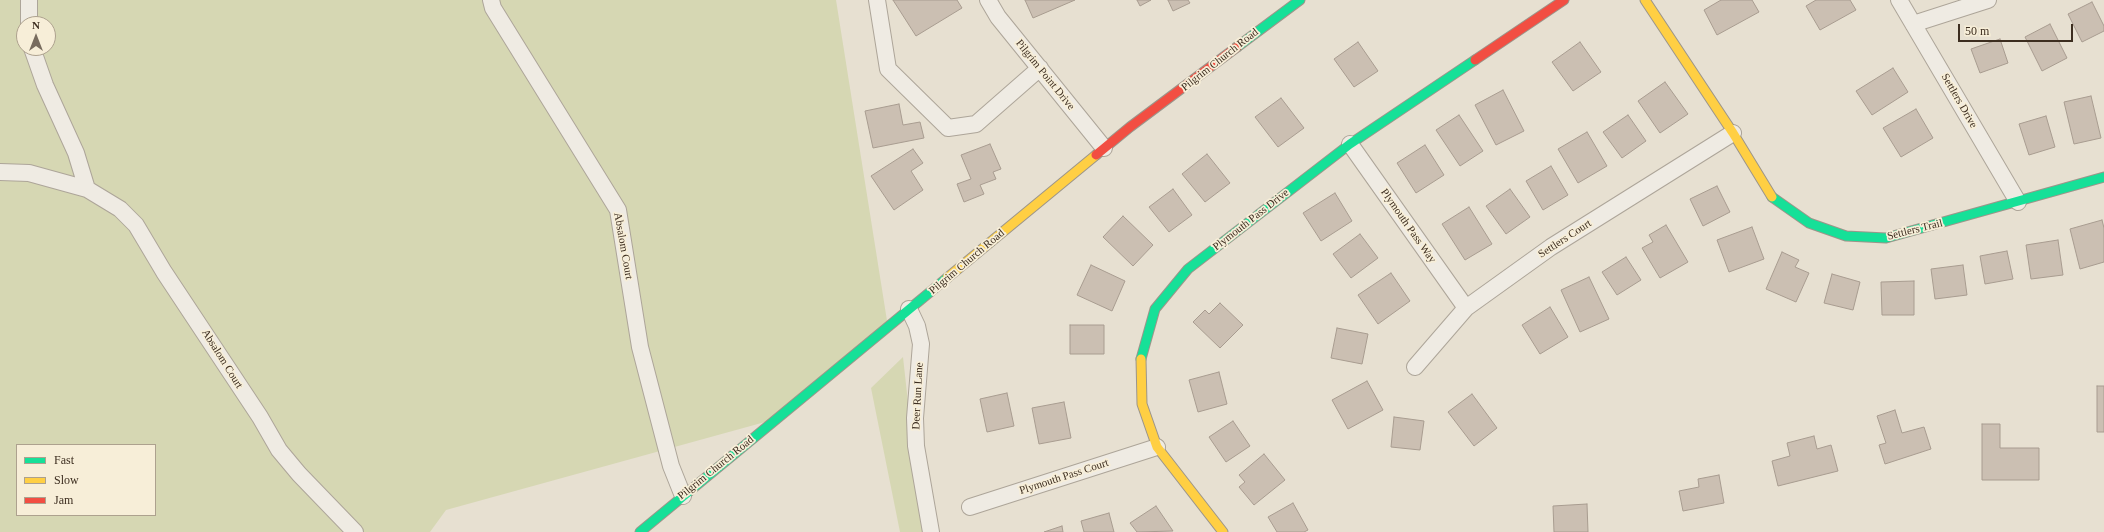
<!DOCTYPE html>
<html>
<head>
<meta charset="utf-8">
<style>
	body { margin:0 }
	#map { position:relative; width:2104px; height:532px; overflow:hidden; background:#e7e0d1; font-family:Georgia,serif }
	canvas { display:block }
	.legend { position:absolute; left:16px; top:444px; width:140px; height:72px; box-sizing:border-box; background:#f7eed8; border:1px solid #ada18e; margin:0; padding:5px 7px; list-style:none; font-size:12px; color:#3d2e20 }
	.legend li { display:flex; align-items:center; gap:8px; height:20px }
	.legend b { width:20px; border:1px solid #ada18e }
	.north { position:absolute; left:16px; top:16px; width:40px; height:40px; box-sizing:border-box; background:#f7eed8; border:1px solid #ada18e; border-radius:50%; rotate:0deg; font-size:11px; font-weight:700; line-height:16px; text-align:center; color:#3d2e20 }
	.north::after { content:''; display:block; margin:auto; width:14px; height:18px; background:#786c5e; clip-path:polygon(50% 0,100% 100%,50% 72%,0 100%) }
	.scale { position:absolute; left:1958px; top:24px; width:115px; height:18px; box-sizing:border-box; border:2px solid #3d2e20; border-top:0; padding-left:5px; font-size:12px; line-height:14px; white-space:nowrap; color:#3d2e20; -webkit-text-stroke:3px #f7eed8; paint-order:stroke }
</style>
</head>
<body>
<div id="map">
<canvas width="2104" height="532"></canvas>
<ul class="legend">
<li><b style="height:5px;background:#16e098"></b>Fast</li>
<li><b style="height:5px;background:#ffcf43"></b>Slow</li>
<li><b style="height:5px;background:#f24e42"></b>Jam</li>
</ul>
<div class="north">N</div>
<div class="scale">50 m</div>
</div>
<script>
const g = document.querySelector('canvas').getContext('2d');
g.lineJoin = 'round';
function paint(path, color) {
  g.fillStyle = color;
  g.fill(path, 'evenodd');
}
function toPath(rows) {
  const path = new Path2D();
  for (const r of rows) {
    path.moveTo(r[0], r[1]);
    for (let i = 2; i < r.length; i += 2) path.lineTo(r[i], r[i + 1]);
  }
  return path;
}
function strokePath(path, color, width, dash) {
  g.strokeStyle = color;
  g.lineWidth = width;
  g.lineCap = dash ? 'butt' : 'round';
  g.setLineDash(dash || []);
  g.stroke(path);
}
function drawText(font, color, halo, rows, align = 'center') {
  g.font = font + ' Georgia,serif';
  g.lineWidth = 3.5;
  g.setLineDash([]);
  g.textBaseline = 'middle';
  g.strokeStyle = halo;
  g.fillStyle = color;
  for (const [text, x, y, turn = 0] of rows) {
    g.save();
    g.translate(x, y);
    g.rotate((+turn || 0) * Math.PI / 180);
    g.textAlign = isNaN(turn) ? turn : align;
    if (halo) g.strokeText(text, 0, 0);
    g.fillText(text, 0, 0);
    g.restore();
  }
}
const green = toPath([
	[0,0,836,0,888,327,776,419,446,510,430,532,0,532],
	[24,24,48,24,48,48,24,48],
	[17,445,155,445,155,515,17,515],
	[903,357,920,512,925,532,900,532,871,388]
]);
const building = toPath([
	[893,0,957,0,962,8,916,36,893,0],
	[1025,0,1075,0,1033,18,1025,0],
	[1137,0,1151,0,1140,6,1137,0],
	[1168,0,1188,0,1190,3,1173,11,1168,0],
	[1721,0,1752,0,1759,12,1717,35,1704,10,1721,0],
	[1816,0,1850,0,1856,10,1820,30,1806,6,1816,0],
	[2092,2,2104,26,2104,31,2082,42,2068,14,2092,2],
	[2050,24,2067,58,2042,71,2025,37,2050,24],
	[2000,39,2008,63,1980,73,1971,49,2000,39],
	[1358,42,1378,71,1354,87,1334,59,1358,42],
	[1580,42,1601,72,1573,91,1552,62,1580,42],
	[1893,68,1908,92,1872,115,1856,91,1893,68],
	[1665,82,1688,114,1660,133,1638,101,1665,82],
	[1503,90,1524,131,1496,145,1475,105,1503,90],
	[2091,96,2101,138,2074,144,2064,102,2091,96],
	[1281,98,1304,128,1278,147,1255,117,1281,98],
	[899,104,903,125,920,122,924,138,873,148,865,111,899,104],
	[1916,109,1933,138,1901,157,1883,128,1916,109],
	[1459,115,1483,151,1460,166,1436,130,1459,115],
	[1628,115,1646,141,1622,158,1603,132,1628,115],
	[2046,116,2055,147,2029,155,2019,124,2046,116],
	[1587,132,1607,166,1578,183,1558,149,1587,132],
	[990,144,1001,169,993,172,996,179,980,185,984,194,964,202,957,184,971,179,961,155,990,144],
	[1425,145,1444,175,1416,193,1397,163,1425,145],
	[913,149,923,163,911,171,923,190,894,210,871,176,913,149],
	[1207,154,1230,183,1205,202,1182,174,1207,154],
	[1551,166,1568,195,1543,210,1526,181,1551,166],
	[1717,186,1730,212,1703,226,1690,199,1717,186],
	[1173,189,1192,215,1169,232,1149,207,1173,189],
	[1510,189,1530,217,1506,234,1486,206,1510,189],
	[1335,193,1352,221,1321,241,1303,213,1335,193],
	[1469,207,1492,244,1465,260,1442,224,1469,207],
	[1123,216,1153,245,1133,266,1103,237,1123,216],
	[2102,220,2104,228,2104,262,2080,269,2070,229,2102,220],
	[1666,225,1688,262,1660,278,1642,248,1653,242,1649,235,1666,225],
	[1752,227,1764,259,1729,272,1717,240,1752,227],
	[1360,234,1378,258,1351,278,1333,254,1360,234],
	[2058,240,2063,275,2031,279,2026,245,2058,240],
	[2007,251,2013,279,1985,284,1980,256,2007,251],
	[1782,252,1799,260,1795,267,1809,273,1796,302,1766,289,1782,252],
	[1626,257,1641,280,1617,295,1602,272,1626,257],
	[1091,265,1125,281,1112,311,1077,295,1091,265],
	[1963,265,1967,295,1935,299,1931,269,1963,265],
	[1391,273,1410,301,1378,324,1358,295,1391,273],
	[1832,274,1860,282,1853,310,1824,303,1832,274],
	[1589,277,1609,319,1580,332,1561,290,1589,277],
	[1914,281,1914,315,1882,315,1881,282,1914,281],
	[1220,303,1243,325,1220,348,1193,322,1205,310,1209,314,1220,303],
	[1550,307,1568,337,1540,354,1522,325,1550,307],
	[1070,325,1104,325,1104,354,1070,354,1070,325],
	[1337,328,1368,334,1362,364,1331,358,1337,328],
	[1219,372,1227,404,1198,412,1189,380,1219,372],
	[1367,381,1383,410,1348,429,1332,400,1367,381],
	[2097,386,2104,386,2104,432,2097,432,2097,386],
	[1007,393,1014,426,987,432,980,399,1007,393],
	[1472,394,1497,428,1474,446,1448,412,1472,394],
	[1064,402,1071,438,1039,444,1032,408,1064,402],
	[1895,410,1902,433,1924,427,1931,449,1885,464,1879,445,1886,443,1877,416,1895,410],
	[1394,417,1424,421,1420,450,1391,447,1394,417],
	[1233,421,1250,446,1226,462,1209,437,1233,421],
	[1982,424,2000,424,2000,448,2039,448,2039,480,1982,480,1982,424],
	[1814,436,1817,449,1831,445,1838,471,1778,486,1772,461,1790,456,1787,443,1814,436],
	[1264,454,1285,480,1254,505,1239,487,1245,482,1239,475,1264,454],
	[1719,475,1724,503,1683,511,1679,491,1699,487,1698,479,1719,475],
	[1293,503,1308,530,1304,532,1277,532,1268,517,1293,503],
	[1587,504,1588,532,1554,532,1553,506,1587,504],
	[1156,506,1173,531,1137,532,1130,523,1156,506],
	[1109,513,1114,532,1084,532,1081,521,1109,513],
	[1062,526,1063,532,1044,532,1062,526]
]);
const street = toPath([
	[491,0,493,8,618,210,640,347,671,466,683,496],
	[877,0,888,69,948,128,976,124,1040,68],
	[988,0,998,17,1104,148],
	[1899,0,2018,202],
	[29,24,29,0],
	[1913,24,1988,0],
	[32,48,45,85,76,153,87,189],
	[1350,144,1466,308],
	[0,172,29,173,87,189,120,209,136,225,164,272,260,417,279,450,299,474,355,532],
	[909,309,917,326,921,344,915,418,916,446,931,532],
	[1415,367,1466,308,1551,247,1733,133],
	[970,507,1157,447]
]);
const fast = toPath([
	[1237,47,1300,0],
	[1772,197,1809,223,1846,236,1886,238,2104,177],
	[1141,359,1155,309,1188,269,1350,144,1475,60],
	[640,532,947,278]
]);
const slow = toPath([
	[1645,0,1733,133,1772,197],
	[947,278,1096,155],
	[1141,359,1142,404,1157,447,1223,532]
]);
const jam = toPath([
	[1475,60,1564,0],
	[1096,155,1130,127,1237,47]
]);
const streetNames = [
	["Pilgrim Church Road",1220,60,-38],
	["Pilgrim Point Drive",1045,75,51],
	["Settlers Drive",1959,101,60],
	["Plymouth Pass Drive",1251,220,-38],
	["Plymouth Pass Way",1408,226,55],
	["Settlers Trail",1915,230,-14],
	["Settlers Court",1565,239,-33],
	["Absalom Court",623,246,80],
	["Pilgrim Church Road",967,262,-40],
	["Absalom Court",222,359,58],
	["Deer Run Lane",918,396,-87],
	["Pilgrim Church Road",716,468,-39],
	["Plymouth Pass Court",1064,477,-18]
];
paint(green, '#d6d7b3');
paint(building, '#cbbfb2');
strokePath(building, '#a89c90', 1);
strokePath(street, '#ada599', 18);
strokePath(fast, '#9c958a', 11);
strokePath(slow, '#9c958a', 11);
strokePath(jam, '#9c958a', 11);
strokePath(street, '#efebe3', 16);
strokePath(fast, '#16e098', 9);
strokePath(slow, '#ffcf43', 9);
strokePath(jam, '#f24e42', 9);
drawText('11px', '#3d2e20', '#f7eed8', streetNames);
</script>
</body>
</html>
